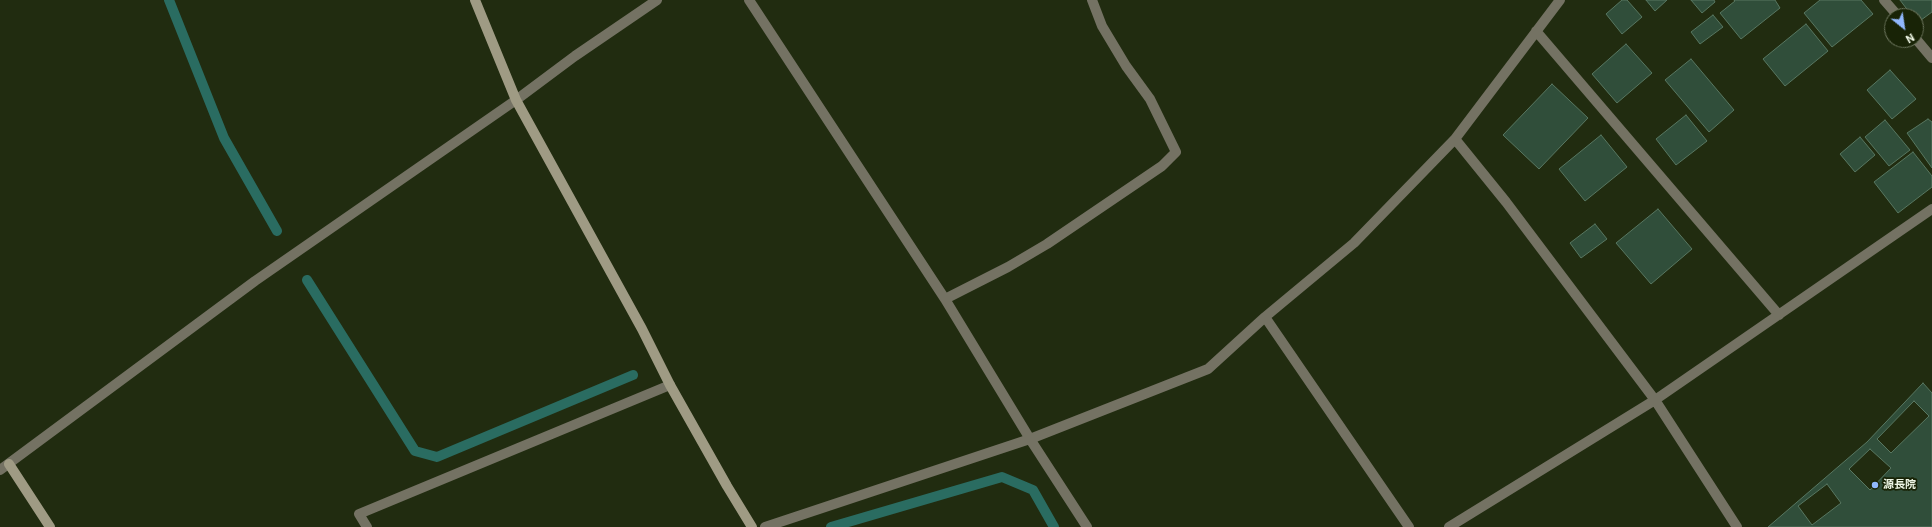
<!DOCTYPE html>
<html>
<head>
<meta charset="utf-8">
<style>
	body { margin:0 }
	#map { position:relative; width:1932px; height:527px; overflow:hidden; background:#212c10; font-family:Roboto,sans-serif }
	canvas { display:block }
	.north { position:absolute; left:1884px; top:8px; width:40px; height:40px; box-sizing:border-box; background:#182306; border:1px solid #6e775f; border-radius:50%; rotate:150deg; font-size:11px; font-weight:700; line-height:16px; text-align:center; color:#eef6e5 }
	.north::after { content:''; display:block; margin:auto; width:14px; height:18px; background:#90b8fd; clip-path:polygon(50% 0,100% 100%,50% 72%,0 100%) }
</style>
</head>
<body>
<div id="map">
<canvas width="1932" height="527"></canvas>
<div class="north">N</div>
</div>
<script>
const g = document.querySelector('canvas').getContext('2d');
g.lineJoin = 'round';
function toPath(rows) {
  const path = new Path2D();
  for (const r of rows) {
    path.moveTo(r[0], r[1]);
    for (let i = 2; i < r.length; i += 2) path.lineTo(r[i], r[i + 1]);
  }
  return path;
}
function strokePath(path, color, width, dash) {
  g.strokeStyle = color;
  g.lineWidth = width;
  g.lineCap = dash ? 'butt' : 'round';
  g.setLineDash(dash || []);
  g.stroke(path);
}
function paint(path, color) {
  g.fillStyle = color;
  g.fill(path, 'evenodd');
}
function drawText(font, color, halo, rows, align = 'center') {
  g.font = font + ' Roboto,"Noto Sans JP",sans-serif';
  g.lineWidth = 3.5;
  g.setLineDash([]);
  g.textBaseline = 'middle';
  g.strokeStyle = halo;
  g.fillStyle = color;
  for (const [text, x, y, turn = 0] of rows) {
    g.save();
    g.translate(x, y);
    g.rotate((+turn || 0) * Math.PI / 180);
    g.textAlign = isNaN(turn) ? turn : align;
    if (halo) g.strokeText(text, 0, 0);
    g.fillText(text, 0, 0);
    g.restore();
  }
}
const stream = toPath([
	[169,0,224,138,277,231],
	[307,280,415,451,437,457,633,375],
	[831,527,1002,477,1033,490,1054,527]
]);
const building = toPath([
	[1622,0,1627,0,1642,17,1622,34,1606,14,1622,0],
	[1646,0,1667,0,1655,11,1646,0],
	[1691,0,1714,0,1715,2,1702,13,1691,0],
	[1734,0,1775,0,1780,8,1741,39,1720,13,1735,1,1734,0],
	[1820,0,1861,0,1873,14,1832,47,1804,13,1820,0],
	[1900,0,1932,0,1932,12,1917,23,1916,16,1912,16,1900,0],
	[1713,15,1723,27,1700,44,1691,32,1713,15],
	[1806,24,1828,51,1785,86,1763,59,1806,24],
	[1626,44,1652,73,1617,103,1592,74,1626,44],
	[1691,59,1734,110,1709,132,1665,80,1691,59],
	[1890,70,1916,99,1892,119,1867,90,1890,70],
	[1552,84,1588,118,1539,169,1503,135,1552,84],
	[1686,115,1707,141,1676,165,1656,139,1686,115],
	[1928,119,1932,122,1932,168,1907,133,1928,119],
	[1885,120,1910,150,1889,166,1865,137,1885,120],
	[1601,135,1627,167,1585,201,1559,169,1601,135],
	[1860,137,1875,155,1855,172,1840,154,1860,137],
	[1913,152,1932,176,1932,187,1898,213,1874,182,1913,152],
	[1658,209,1692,249,1651,284,1616,243,1658,209],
	[1595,224,1607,239,1581,258,1570,243,1595,224],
	[1923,383,1932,393,1932,527,1768,527,1867,442,1923,383],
	[1914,401,1929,416,1891,453,1877,439,1914,401],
	[1870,449,1891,468,1870,490,1849,469,1870,449],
	[1827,484,1841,503,1812,525,1798,506,1827,484]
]);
const street = toPath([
	[749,0,945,299,1030,439,1087,527],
	[1560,0,1455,139,1506,202,1655,400,1737,527],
	[1884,0,1898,16],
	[1536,31,1779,315],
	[1916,39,1932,58],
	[945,299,1008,267,1047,244,1162,166,1176,152,1150,99,1126,66,1102,26,1092,0],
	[1265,317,1409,527],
	[0,470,255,281,516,100,575,56,657,0],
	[367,527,359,514,670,385],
	[765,527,1030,439,1208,369,1265,317,1354,243,1455,139],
	[1449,527,1655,400,1932,209]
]);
const secondary = toPath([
	[475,0,516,100,642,329,670,385,727,486,752,527],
	[9,464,50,527]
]);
const markers = [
	[1875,485,4,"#90b8fd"]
];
const poiNames = [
	["源長院",1883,485]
];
strokePath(stream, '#2a6c61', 10);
paint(building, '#304e3a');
strokePath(building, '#587761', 1);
strokePath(street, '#747263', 10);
strokePath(secondary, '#9f9b84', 10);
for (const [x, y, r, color] of markers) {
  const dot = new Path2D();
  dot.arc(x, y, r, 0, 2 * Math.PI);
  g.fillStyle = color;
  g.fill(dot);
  strokePath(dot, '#182306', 1.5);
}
drawText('bold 11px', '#eef6e5', '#182306', poiNames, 'left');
</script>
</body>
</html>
